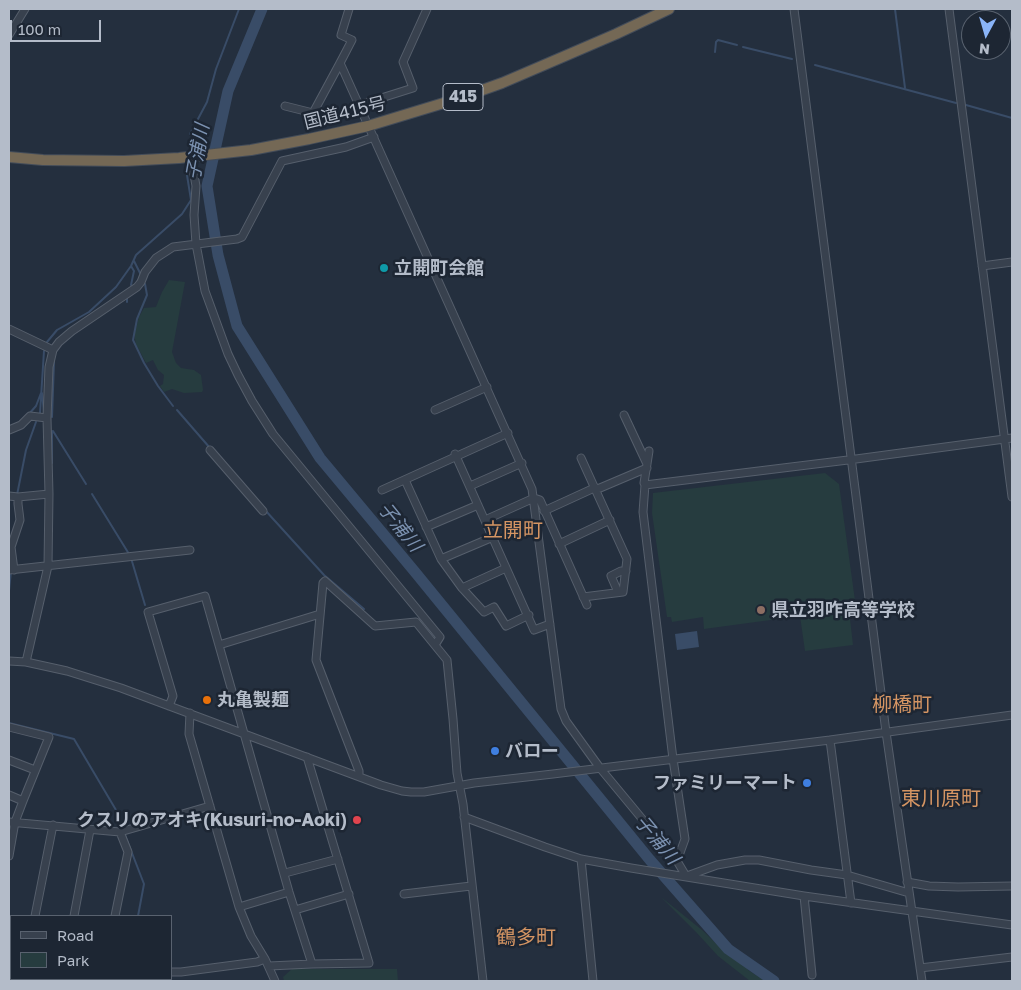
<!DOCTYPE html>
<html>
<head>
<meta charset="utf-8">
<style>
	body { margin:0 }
	#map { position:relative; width:1021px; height:990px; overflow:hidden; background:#242f3e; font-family:"Golos Text",sans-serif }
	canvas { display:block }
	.frame { position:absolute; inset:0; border:10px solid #b4bcc9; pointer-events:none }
	.legend { position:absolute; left:10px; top:915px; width:162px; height:65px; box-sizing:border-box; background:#1d2633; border:1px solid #59626f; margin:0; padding:6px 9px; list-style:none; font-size:15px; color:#b4bcc9 }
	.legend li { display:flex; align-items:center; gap:10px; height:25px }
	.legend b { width:25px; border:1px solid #59626f }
	.north { position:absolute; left:961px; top:10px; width:50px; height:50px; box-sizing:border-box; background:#1d2633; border:1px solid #59626f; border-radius:50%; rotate:186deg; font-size:14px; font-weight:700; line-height:20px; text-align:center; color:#b4bcc9 }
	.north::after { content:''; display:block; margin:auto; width:18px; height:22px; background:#8ab4f8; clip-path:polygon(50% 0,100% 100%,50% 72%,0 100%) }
	.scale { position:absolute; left:10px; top:20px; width:91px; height:22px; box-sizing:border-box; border:2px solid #b4bcc9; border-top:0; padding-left:6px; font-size:15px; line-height:18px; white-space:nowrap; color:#b4bcc9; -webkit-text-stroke:4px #1d2633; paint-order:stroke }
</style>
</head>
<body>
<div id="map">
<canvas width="1021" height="990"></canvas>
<div class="frame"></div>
<ul class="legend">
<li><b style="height:6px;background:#38414e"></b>Road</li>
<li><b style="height:14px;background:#263c3f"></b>Park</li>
</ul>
<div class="north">N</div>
<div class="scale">100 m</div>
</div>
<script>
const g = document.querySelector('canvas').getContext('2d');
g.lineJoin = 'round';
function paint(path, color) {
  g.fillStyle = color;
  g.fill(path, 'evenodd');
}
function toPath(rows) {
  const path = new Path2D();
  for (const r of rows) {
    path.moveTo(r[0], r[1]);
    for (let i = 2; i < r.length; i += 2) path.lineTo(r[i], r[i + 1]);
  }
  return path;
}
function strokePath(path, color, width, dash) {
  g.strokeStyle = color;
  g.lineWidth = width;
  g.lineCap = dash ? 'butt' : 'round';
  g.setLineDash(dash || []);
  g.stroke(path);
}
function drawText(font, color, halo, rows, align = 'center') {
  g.font = font + ' "Golos Text","Noto Sans JP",sans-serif';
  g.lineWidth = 5;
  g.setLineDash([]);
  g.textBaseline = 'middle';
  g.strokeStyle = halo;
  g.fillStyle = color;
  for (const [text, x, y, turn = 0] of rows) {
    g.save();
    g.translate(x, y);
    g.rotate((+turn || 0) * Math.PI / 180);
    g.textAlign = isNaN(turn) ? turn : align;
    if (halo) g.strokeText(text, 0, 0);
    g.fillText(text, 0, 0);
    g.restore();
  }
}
const green = toPath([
	[169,280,185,282,172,352,176,363,181,368,194,370,201,375,203,390,202,392,184,393,172,389,164,392,160,386,163,384,164,375,158,370,153,360,146,363,136,344,135,339,135,332,139,317,144,308,156,307,162,292],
	[825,473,839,484,856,608,849,610,853,645,805,651,800,616,704,629,703,617,672,622,671,617,667,617,652,513,653,493],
	[661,897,702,930,726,953,730,954,746,966,748,970,765,981,750,981,718,956,696,932],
	[292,969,397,969,398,981,284,981,283,977]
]);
const water = toPath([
	[697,631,699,647,677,650,675,634]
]);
const stream = toPath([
	[895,9,905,88],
	[743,47,792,59],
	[715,52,716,42,718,40,737,45],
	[815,65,956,103],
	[966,105,1012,118],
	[190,134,207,102,216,69,239,9],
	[134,261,140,273],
	[145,284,147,295,137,319,133,340,144,363,158,386,173,406],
	[131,285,134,271,131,266],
	[127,296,127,302],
	[47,342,57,330,89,312,116,287,131,266,136,255,182,214,191,200,186,169],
	[42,393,44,413],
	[177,410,210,448],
	[40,413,44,351],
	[28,415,36,406,41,393],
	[52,417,54,362],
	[53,431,86,484],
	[52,463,52,431],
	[92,494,129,554],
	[17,495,26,450,36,422],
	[265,510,324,575,364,609],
	[131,558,145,605],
	[9,591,11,571],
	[9,723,74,739,116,810,122,827],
	[125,835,144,884,138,916],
	[62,981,62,979],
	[126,981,126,979]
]);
const river = toPath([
	[262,9,228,91,207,186,218,255,237,326,320,458,415,572,650,860,728,949,774,981]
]);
const minor = toPath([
	[794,9,886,732,922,981],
	[949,9,1012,497],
	[9,35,25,9],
	[340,63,532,489,561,709,566,721,600,768,677,861,686,876],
	[359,105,413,88,403,62,427,9],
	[285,106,313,113,340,63,352,40,341,35,349,9],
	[191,157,196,186,194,215,196,244,205,291,228,354,238,375,252,401,273,434,440,637,435,645],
	[982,266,1012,262],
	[9,329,53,350],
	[435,410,487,387],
	[624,415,647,464],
	[9,430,21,425,30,416,47,418],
	[210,450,263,511],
	[455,454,534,630,550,624],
	[581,458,627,559,623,592,583,597],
	[405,480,441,559,462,588,484,612,494,607,506,626,529,615],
	[645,485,644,483,649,451],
	[470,486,522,463],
	[382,490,508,433],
	[9,496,18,497,49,494],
	[544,511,592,489,600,488,647,468],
	[485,520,534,498,540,500,587,605],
	[426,527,478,505],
	[559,544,610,520],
	[441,559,493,537],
	[9,570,190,550],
	[14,570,11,547,20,520,18,504,18,497],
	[462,588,506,568],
	[618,592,611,576,621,571,626,571],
	[219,645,320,614],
	[9,661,26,662,67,671,121,688,381,785,402,791,411,792,424,792,474,783,553,774,830,740,1012,715],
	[26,662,48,566,49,494,47,418,49,367,53,350,59,342,72,331,137,287,141,282,145,272,156,258,173,247,237,239,242,237,282,161,346,147,374,137],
	[169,706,173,696,148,612,205,596,289,892,312,964],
	[190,713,189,734,239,907,251,936,265,959,275,981],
	[9,727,49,737,23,801,15,822,9,856],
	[830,740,851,903],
	[9,760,35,770],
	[359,776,359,771,316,660,323,583,325,581,375,626,416,622,447,660,453,719,457,773,463,804,483,981],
	[9,795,23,801],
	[464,817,545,847,581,859,631,868,804,896,1012,925],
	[9,822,120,832,210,806],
	[581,859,593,981],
	[677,861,685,839,673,759,643,512,645,485,856,459,1012,438],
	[285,873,338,859],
	[687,876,717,865,745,860,759,860,811,870,847,875,909,893],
	[907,882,929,886,958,887,1012,886],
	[404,894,471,886],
	[804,896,812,975],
	[239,907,289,892],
	[295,910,349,894],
	[35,916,53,825],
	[74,916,90,830],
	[115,916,128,852,120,832],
	[9,936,11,937],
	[269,966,312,964,369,963,307,757],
	[920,968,1012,957],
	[171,972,181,972,257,962,265,959]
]);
const highway = toPath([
	[9,157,43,160,124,161,179,158,251,150,309,139,368,126,457,99,502,83,544,65,616,34,669,9]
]);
const markers = [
	[384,268,5,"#0f9aa8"],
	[761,610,5,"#8d6e63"],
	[207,700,5,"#e8710a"],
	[495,751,5,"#3f7fe0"],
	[807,783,5,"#3f7fe0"],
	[357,820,5,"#e0444e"]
];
const shields = [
	[463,97,40]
];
const shieldNames = [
	["415",463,97]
];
const streetNames = [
	["国道415号",345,113,-14]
];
const poiNames = [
	["立開町会館",394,268],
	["県立羽咋高等学校",771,610],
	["丸亀製麺",217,700],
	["バロー",505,751],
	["ファミリーマート",797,783,"right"],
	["クスリのアオキ(Kusuri-no-Aoki)",347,820,"right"]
];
const waterNames = [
	["子浦川",198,152,-80],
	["子浦川",400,527,51],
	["子浦川",657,840,50]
];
const quarterNames = [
	["立開町",513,531],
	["柳橋町",902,705],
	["東川原町",941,799],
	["鶴多町",526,938]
];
paint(green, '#263c3f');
paint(water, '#394c67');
strokePath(stream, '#394c67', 2);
strokePath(river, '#394c67', 11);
strokePath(minor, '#565f6c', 9);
strokePath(highway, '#434c59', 12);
strokePath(minor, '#38414e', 7);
strokePath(highway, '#746855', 10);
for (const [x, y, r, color] of markers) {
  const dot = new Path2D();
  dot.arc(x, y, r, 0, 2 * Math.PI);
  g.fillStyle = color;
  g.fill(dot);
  strokePath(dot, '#1d2633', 2);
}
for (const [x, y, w] of shields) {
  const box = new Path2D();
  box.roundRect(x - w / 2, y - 13.5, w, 27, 4);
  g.fillStyle = '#1d2633';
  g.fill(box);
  strokePath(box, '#b4bcc9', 1);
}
drawText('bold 16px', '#b4bcc9', null, shieldNames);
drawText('18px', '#b4bcc9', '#1d2633', streetNames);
drawText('bold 18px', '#b4bcc9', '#1d2633', poiNames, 'left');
drawText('italic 19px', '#7c92b1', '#1d2633', waterNames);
drawText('20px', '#d59563', '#1d2633', quarterNames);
</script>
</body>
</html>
